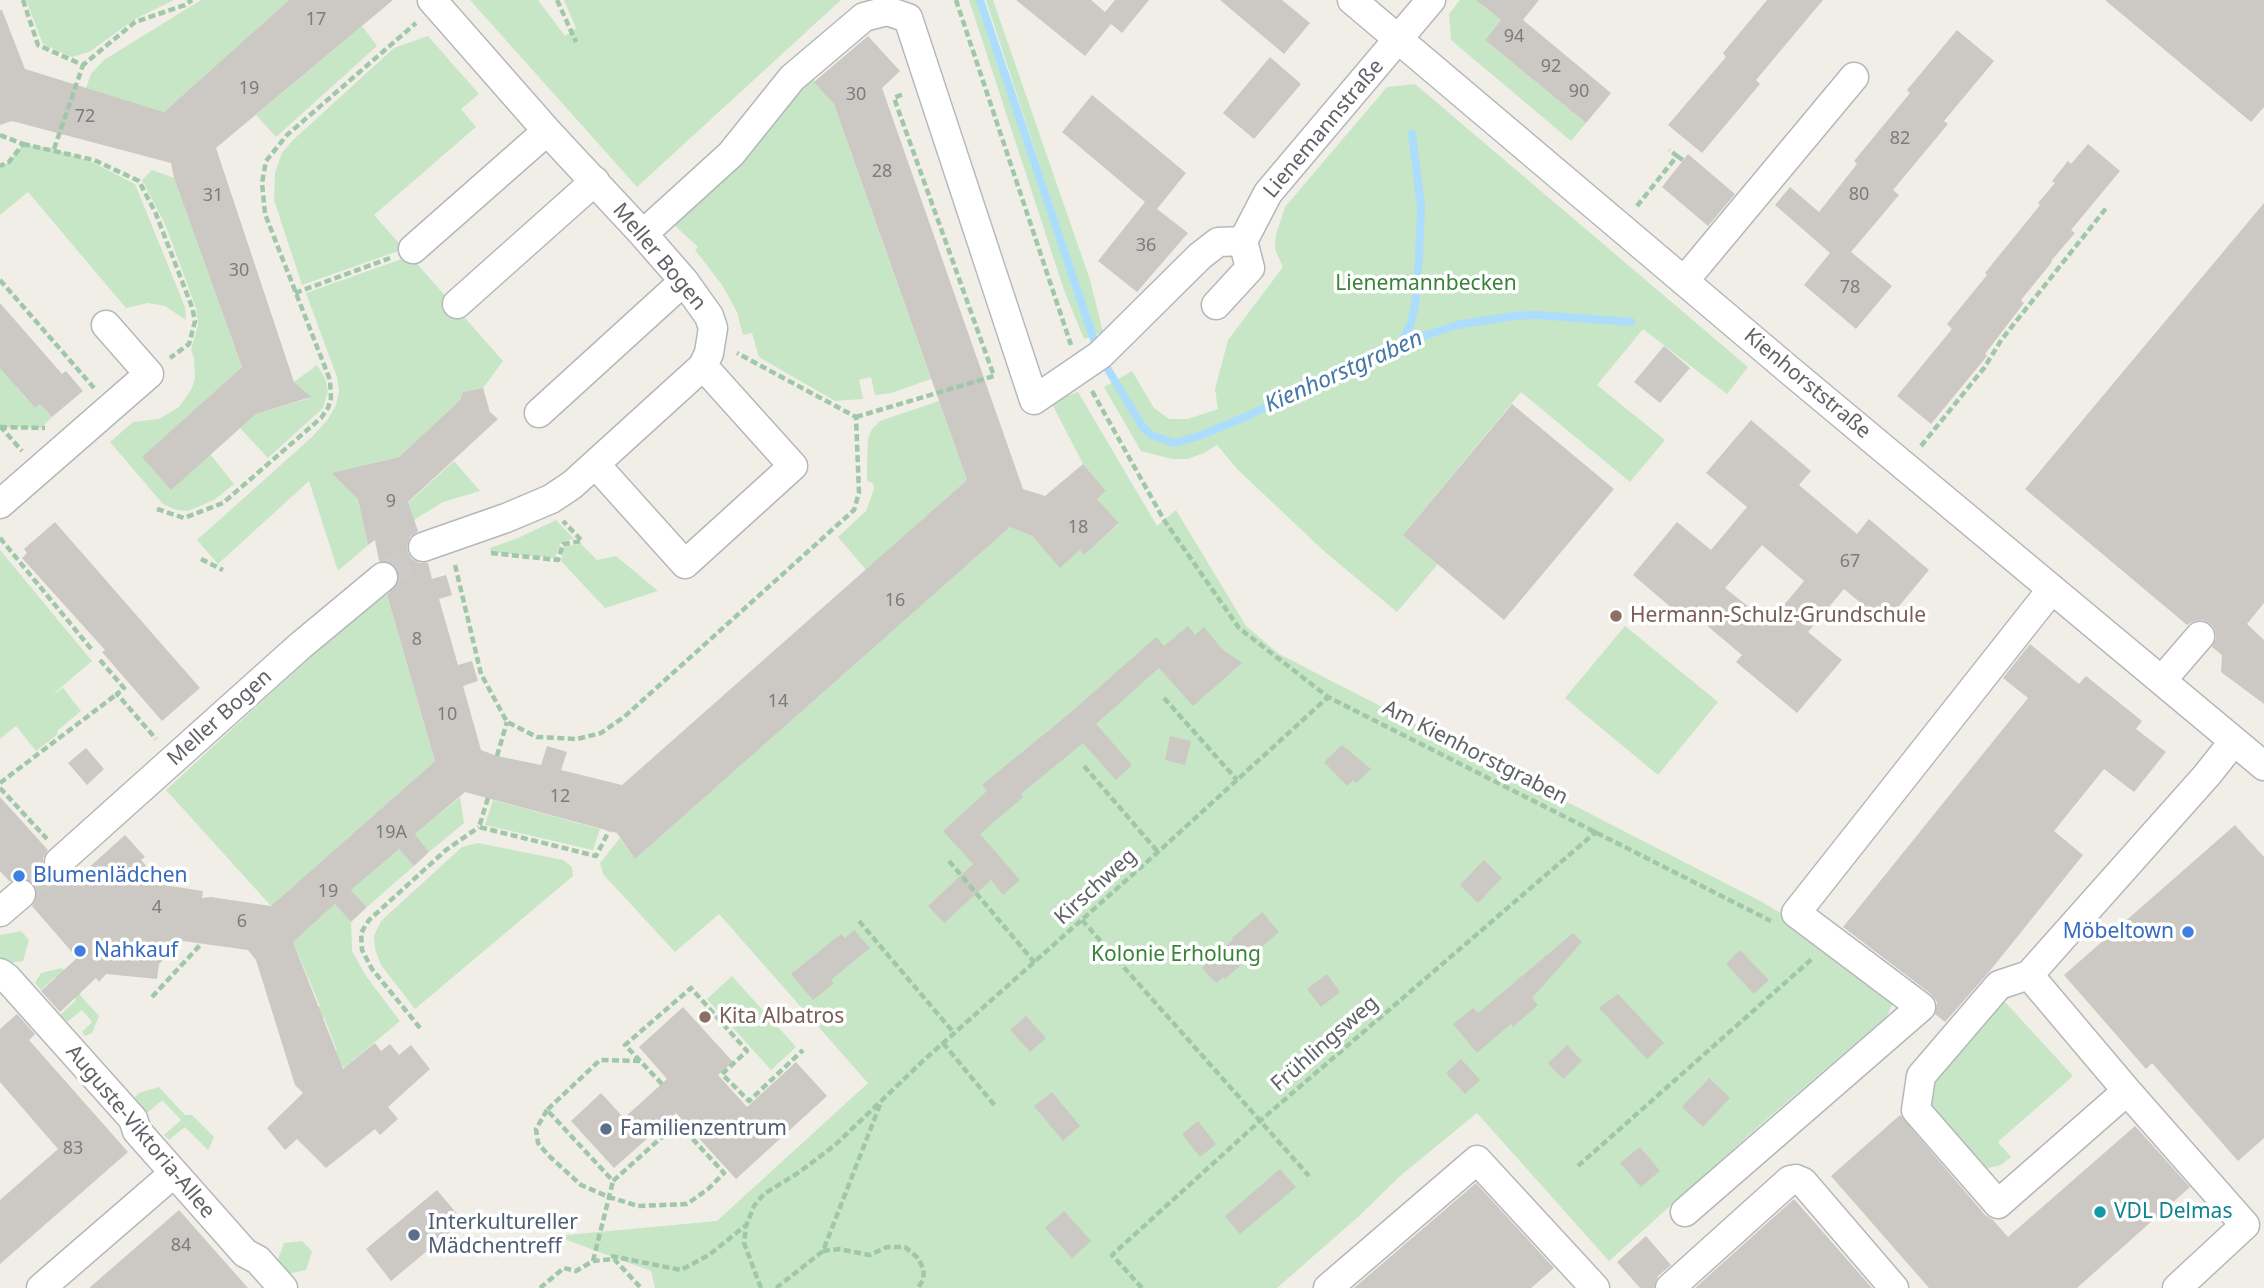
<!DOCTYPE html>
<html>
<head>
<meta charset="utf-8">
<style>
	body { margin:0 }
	canvas { display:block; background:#f0eee7 }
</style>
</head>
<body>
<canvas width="2264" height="1288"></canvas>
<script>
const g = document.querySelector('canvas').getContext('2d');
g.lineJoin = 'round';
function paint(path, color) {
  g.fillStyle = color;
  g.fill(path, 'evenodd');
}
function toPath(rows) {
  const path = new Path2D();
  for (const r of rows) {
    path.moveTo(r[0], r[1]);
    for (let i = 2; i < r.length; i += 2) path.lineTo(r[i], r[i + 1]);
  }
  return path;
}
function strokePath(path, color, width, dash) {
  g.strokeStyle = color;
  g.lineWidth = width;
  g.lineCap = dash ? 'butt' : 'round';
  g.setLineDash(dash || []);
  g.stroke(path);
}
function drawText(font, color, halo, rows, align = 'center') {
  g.font = font + ' "Noto Sans",sans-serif';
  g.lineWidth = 7;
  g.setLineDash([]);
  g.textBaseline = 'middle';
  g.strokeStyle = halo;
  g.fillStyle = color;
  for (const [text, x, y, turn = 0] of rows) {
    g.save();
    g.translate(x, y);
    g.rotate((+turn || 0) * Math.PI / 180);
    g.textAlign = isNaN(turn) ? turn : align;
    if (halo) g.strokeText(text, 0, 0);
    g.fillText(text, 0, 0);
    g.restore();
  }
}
const green = toPath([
	[26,0,174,0,135,19,89,52,72,57,43,44],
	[201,0,289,0,164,112,86,88,91,74,104,60],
	[470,0,538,0,565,36,576,28,564,0,841,0,637,187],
	[969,0,977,0,1090,337,1084,339,1064,290],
	[986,0,993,0,1090,280,1103,332,1095,335],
	[1460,0,1488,0,1483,6,1501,20,1485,40,1586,123,1571,141,1451,40,1449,14],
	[362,26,377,46,276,137,256,115],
	[428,36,479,94,461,109,476,127,374,215,404,249,302,285,274,200,275,173,282,153,292,141,394,48],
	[810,76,834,104,931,379,891,393,875,395,871,377,859,380,863,399,835,401,759,357,752,333,743,335,737,312,722,285,695,250,698,247,670,221],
	[1415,84,1748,367,1727,394,1643,329,1597,385,1665,440,1630,482,1521,392,1403,535,1438,564,1397,612,1325,552,1238,470,1217,445,1204,453,1187,459,1172,459,1141,451,1104,387,1132,371,1154,408,1169,419,1188,419,1218,409,1215,389,1228,340,1283,267,1275,249,1276,235,1285,207,1387,87],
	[23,144,54,149,94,163,135,184,185,307,186,320,165,306,148,303,126,308,28,192,0,215,0,166,9,162],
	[152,170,174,178,242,367,143,457,210,454,234,484,214,500,188,511,177,510,163,504,110,442,133,422,159,419,179,407,191,390,195,379,194,358,191,350,198,325,196,308,165,224,142,180],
	[410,256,503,361,483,388,463,392,460,400,399,457,331,473,358,499,368,545,338,571,309,481,218,564,197,540,312,437,328,419,336,405,339,391,337,377,306,293],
	[0,362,17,388,35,408,40,404,52,417,41,428,0,427],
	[317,365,325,378,328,391,323,408,268,458,240,428,256,414,310,398,294,382],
	[1078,392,1157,526,1176,510,1246,626,1279,654,1762,902,1809,930,1893,1003,1887,1016,1760,1125,1609,1261,1477,1113,1400,1176,1358,1217,1277,1288,655,1288,651,1271,556,1236,717,1221,868,1083,719,914,675,952,603,874,600,863,620,838,635,859,1010,527,1032,536,1060,567,1080,550,1084,554,1119,524,1097,499,1106,491,1083,464,1051,402],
	[939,401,967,480,866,570,838,537,866,511,874,489,873,483,867,481,867,467,868,439,872,429,880,421],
	[454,461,480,491,443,502,414,520,408,503],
	[556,520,574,539,561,542,555,558,491,552,490,548,518,538],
	[581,544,597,560,616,556,658,591,605,608,561,561,564,546],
	[0,550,92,661,51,696,63,688,81,711,57,731,58,734,36,751,16,726,0,739],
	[386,592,435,761,271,906,166,790,345,625],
	[1625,626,1718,702,1658,775,1565,698],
	[460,797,464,823,429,852,415,834],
	[493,800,600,829,593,850,485,825],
	[478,843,563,860,572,867,573,876,415,1009,381,965,375,949,374,936,381,921,462,847],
	[399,849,414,866,367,907,351,890],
	[335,904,351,922,352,951,366,976,400,1021,344,1068,331,1053,337,1051,324,1017,320,1019,316,1008,320,1006,293,942],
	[21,931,29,940,23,961,4,964,0,960,0,935],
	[62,968,82,988,80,995,99,1016,92,1033,85,1036,82,1032,92,1022,82,1010,67,1022,60,1015,76,1000,55,977,41,990,35,983,41,973],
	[732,976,796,1047,771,1070,707,999],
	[2002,1000,2005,1002,2073,1076,1998,1142,2011,1157,2001,1165,1988,1168,1979,1166,1933,1117,1928,1098,1929,1086],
	[159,1087,185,1115,192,1115,214,1137,208,1150,185,1127,169,1140,164,1135,181,1120,162,1100,146,1114,133,1099,139,1093],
	[302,1241,312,1251,306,1270,287,1274,277,1262,284,1243]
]);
const stream = toPath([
	[980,0,1095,343],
	[1400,344,1410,326,1415,306,1419,258,1421,206,1412,134],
	[1103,361,1142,426,1151,435,1174,443,1199,436,1245,417,1400,344,1457,325,1513,316,1537,315,1631,322]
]);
const building = toPath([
	[289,0,393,0,216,148,294,382,311,397,256,414,171,490,142,457,242,367,174,178,171,163,12,121,0,125,0,10,2,10,25,69,164,112],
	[1016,0,1091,0,1105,12,1115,0,1149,0,1122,33,1111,24,1085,56],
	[1220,0,1282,0,1310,23,1284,54],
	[1476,0,1539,0,1523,20,1611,93,1586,123,1485,40,1501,20],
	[1767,0,1823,0,1756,80,1760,84,1702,153,1668,125,1726,57,1723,53],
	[2105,0,2264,0,2264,107,2251,122],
	[1957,30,1994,61,1944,121,1948,124,1893,190,1899,195,1851,252,1892,286,1856,329,1804,285,1830,253,1775,205,1790,187,1819,212,1857,164,1854,161,1910,93,1907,90],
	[868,36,900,71,882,88,1023,489,1045,496,1083,464,1106,491,1097,499,1119,523,1084,555,1080,550,1060,568,1032,536,1010,527,635,859,617,833,465,792,415,834,429,852,414,866,399,849,351,890,367,907,351,922,335,904,293,942,343,1069,375,1043,381,1051,390,1044,399,1055,411,1045,430,1069,388,1107,398,1119,380,1135,375,1129,326,1168,297,1139,285,1150,267,1128,303,1093,295,1085,256,960,248,950,183,941,159,964,157,979,106,974,99,982,96,978,60,1012,41,991,77,958,32,906,36,900,37,892,33,883,27,879,19,878,10,882,0,871,0,797,48,850,43,858,43,865,46,873,53,878,62,878,70,874,75,880,125,835,145,857,141,860,163,885,203,891,202,898,211,897,271,906,435,761,387,595,398,583,399,574,396,567,389,562,379,561,375,540,368,545,358,499,331,473,399,457,460,400,463,392,483,388,490,412,498,419,408,502,418,531,410,537,407,545,408,553,412,559,419,563,428,563,432,579,446,575,452,595,439,599,458,665,472,661,478,681,463,686,481,750,497,756,541,765,547,746,567,752,561,770,622,785,967,480,834,104,814,82],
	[1270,57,1301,84,1254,139,1223,113],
	[1092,95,1186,173,1157,209,1188,233,1137,292,1098,261,1145,202,1062,132],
	[2088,144,2120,171,2071,230,2075,233,2051,261,2052,262,2021,300,2024,303,1985,354,1987,356,1931,424,1897,396,1952,329,1947,324,1987,275,1985,273,2040,205,2038,203,2055,183,2052,181,2068,161,2071,164],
	[1688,154,1735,194,1708,226,1662,187],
	[2264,203,2264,603,2247,624,2264,640,2264,704,2221,672,2222,655,2212,647,2216,638,2215,630,2211,624,2202,620,2194,621,2187,625,2025,489],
	[0,303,62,374,66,371,83,391,52,417,40,404,35,408,0,368],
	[1664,346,1690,368,1660,403,1634,382],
	[1512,404,1614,489,1504,620,1403,535],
	[1751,420,1811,471,1799,485,1857,534,1869,519,1929,570,1885,623,1844,589,1808,632,1842,660,1797,713,1736,662,1742,655,1699,619,1693,626,1633,575,1677,522,1711,550,1747,507,1706,473],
	[1762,545,1804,581,1769,623,1725,588],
	[55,522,200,688,162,721,102,652,105,650,22,558,27,553,24,549],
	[1188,626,1195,635,1204,627,1222,649,1242,663,1193,706,1159,668,1096,724,1132,765,1116,780,1083,743,1021,794,1023,797,980,834,1020,880,1003,895,991,880,944,923,928,906,973,864,943,831,987,791,982,785,1070,713,1156,637,1164,646],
	[2030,644,2079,684,2086,676,2142,721,2136,729,2166,752,2134,792,2104,769,2054,831,2083,855,1989,972,1945,1022,1935,1014,1937,1002,1931,994,1843,927,2028,698,2003,678],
	[1170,736,1191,741,1185,765,1165,760],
	[1342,745,1371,769,1356,783,1353,780,1347,786,1324,762],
	[86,748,104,769,87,785,68,763],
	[2235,825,2264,857,2264,1138,2238,1161,2152,1063,2146,1069,2064,975],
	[1484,860,1502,878,1478,903,1460,885],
	[1262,912,1279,932,1225,979,1223,977,1216,983,1202,968,1233,939,1232,938],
	[854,930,870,948,831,980,834,983,813,1000,791,974,841,934,845,938],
	[1573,933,1582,942,1532,998,1538,1005,1513,1027,1511,1024,1477,1053,1453,1024,1473,1008,1478,1013],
	[1740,950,1769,980,1754,994,1726,964],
	[1327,974,1340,992,1321,1007,1307,989],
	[1618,994,1664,1043,1647,1059,1599,1008],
	[683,1007,733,1062,718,1075,747,1107,796,1062,827,1096,736,1179,676,1113,614,1168,571,1121,601,1093,624,1118,667,1079,639,1047],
	[17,1014,35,1034,29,1040,128,1152,0,1264,0,1200,58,1149,0,1082,0,1029],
	[1026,1016,1046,1038,1030,1052,1010,1030],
	[1567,1045,1582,1061,1563,1079,1548,1063],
	[1461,1059,1480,1080,1465,1094,1446,1073],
	[1709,1078,1730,1098,1703,1127,1682,1107],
	[1052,1092,1080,1126,1063,1141,1034,1106],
	[1900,1115,1985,1215,1993,1220,2008,1237,2135,1126,2190,1187,2077,1288,1929,1288,1831,1176],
	[1198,1121,1216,1144,1200,1157,1182,1134],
	[1640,1147,1660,1171,1641,1187,1620,1163],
	[1280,1169,1296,1187,1240,1234,1225,1216],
	[1476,1183,1554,1268,1531,1288,1354,1288],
	[437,1190,463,1221,391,1281,366,1249],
	[1794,1199,1872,1288,1695,1288],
	[179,1210,248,1288,89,1288],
	[1064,1211,1091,1241,1072,1258,1045,1228],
	[1646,1236,1671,1265,1658,1276,1654,1288,1640,1288,1617,1262]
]);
const minorTunnel = toPath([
	[383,577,423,547],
	[21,894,59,862]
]);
const path = toPath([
	[23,0,38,45,83,65,135,22,185,5,192,0],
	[557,0,576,42],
	[956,0,1071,345],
	[0,135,23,144,9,162,0,166],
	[23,144,94,160,139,181,156,214,192,307,195,321,189,344,170,358],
	[54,149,83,65],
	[1677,156,1683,160],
	[1637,206,1677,156,1669,150],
	[0,280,94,388],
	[295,293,390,258],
	[1092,391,1164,520,1239,628,1328,697,1771,921],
	[856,417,994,376,894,98,905,93],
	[0,426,22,451],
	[0,427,45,428],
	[1921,446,1984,368,2002,339,2107,207],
	[157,509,184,518,223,503,321,418,328,408,331,398,330,380,265,214,262,183,266,161,287,135,416,23],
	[0,538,92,650],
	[491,553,558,560,563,544,582,541,563,521],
	[201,559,223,570],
	[455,565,481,674,507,722,537,737,577,739,601,733,624,717,854,510,859,493,856,417,737,353],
	[100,660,124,688,117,694,156,739],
	[1164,698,1237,780],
	[497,756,507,722],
	[1084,766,1158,852],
	[0,783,117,694],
	[0,788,47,839],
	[488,798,479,827,596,856,609,831],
	[949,861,1035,963],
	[1082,920,1309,1176],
	[859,921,954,1033],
	[152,997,201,944],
	[420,1028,372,969,362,950,361,933,369,920,446,850,479,827],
	[943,1043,996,1107],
	[640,1061,600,1060,547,1110,613,1181,682,1119],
	[662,1084,625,1045,691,988,747,1051,722,1074,749,1101,803,1050],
	[547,1110,536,1129,538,1143,548,1155,581,1185,609,1197,638,1206,687,1204,708,1189,724,1173,677,1122],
	[1578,1166,1813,958],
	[823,1251,839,1249,870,1255,887,1247,905,1247,918,1258,924,1270,923,1280,918,1288],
	[611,1256,681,1270,709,1255,745,1226],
	[593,1261,613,1181],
	[540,1288,564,1268,576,1271,593,1261,614,1259,641,1288],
	[761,1288,744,1243,746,1226,754,1206,764,1194,798,1173,834,1146,924,1060,1158,852,1328,697],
	[776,1288,823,1251,881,1102],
	[1142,1288,1112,1255,1261,1120,1597,831]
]);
const minor = toPath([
	[1352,0,1788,369,2264,766],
	[643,234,731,154,792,78,864,17,887,11,908,18,1034,400,1100,355,1200,256,1218,242,1243,241],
	[413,249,547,131],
	[1684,281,1854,77],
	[457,304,595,181],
	[1216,305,1250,268,1243,241,1268,193,1431,0],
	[539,413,684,281],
	[596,465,685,564,793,466,703,366],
	[0,504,149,374,106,325],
	[423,547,506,518,551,499,572,485,703,366,709,353,713,328,709,316,684,281,643,234,547,131,432,0],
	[2162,680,2200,636],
	[59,862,300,646,383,577],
	[0,912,21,894],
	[0,973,7,978,133,1119,137,1131,245,1253,258,1260,283,1288],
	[2029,975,2127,1091,1998,1204,1916,1110,1921,1076,1999,985,2029,975,2207,775,2234,741],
	[2127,1091,2245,1225,2177,1288],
	[1685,1212,1921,1007,1796,913,2052,589],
	[41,1288,174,1173],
	[1328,1288,1477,1160,1595,1288],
	[1670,1288,1790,1180,1796,1179,1803,1182,1894,1288]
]);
const markers = [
	[1616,616,7,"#8d6e63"],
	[19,876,7,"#3f7fe0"],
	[2188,932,7,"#3f7fe0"],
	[80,951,7,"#3f7fe0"],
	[705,1017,7,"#8d6e63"],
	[606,1129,7,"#5c6f8a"],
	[2100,1212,7,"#0f9aa8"],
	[414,1235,7,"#5c6f8a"]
];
const numberNames = [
	["17",316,20],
	["94",1514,37],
	["92",1551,67],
	["19",249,89],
	["90",1579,92],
	["30",856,95],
	["72",85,117],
	["82",1900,139],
	["28",882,172],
	["80",1859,195],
	["31",213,196],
	["36",1146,246],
	["30",239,271],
	["78",1850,288],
	["9",391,502],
	["18",1078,528],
	["67",1850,562],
	["16",895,601],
	["8",417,640],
	["14",778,702],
	["10",447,715],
	["12",560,797],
	["19A",391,833],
	["19",328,892],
	["4",157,908],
	["6",242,922],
	["83",73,1149],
	["84",181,1246]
];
const streetNames = [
	["Lienemannstraße",1324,129,-50],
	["Meller Bogen",659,257,50],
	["Kienhorststraße",1807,384,40],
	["Meller Bogen",220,718,-42],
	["Am Kienhorstgraben",1475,753,27],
	["Kirschweg",1096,887,-42],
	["Frühlingsweg",1325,1044,-41],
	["Auguste-Viktoria-Allee",140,1132,50]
];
const parkNames = [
	["Lienemannbecken",1426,284],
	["Kolonie Erholung",1176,955]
];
const educationNames = [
	["Hermann-Schulz-Grundschule",1630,616],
	["Kita Albatros",719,1017]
];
const shopNames = [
	["Blumenlädchen",33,876],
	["Möbeltown",2174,932,"right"],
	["Nahkauf",94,951]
];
const serviceNames = [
	["Familienzentrum",620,1129],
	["Interkultureller",428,1223],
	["Mädchentreff",428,1247]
];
const cultureNames = [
	["VDL Delmas",2114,1212]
];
const waterNames = [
	["Kienhorstgraben",1344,372,-24]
];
paint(green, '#c7e6c5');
strokePath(stream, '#acddfc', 8);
paint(building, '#ccc9c4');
strokePath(minorTunnel, '#cccbc7', 28, [28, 14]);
strokePath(minor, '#b4b8bb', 31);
strokePath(path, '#9fc7a8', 4.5, [7, 3.5]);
strokePath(minor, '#fff', 28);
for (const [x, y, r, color] of markers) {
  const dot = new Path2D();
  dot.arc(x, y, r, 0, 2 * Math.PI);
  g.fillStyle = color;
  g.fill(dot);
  strokePath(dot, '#fff', 2.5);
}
drawText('18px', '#7a7c7e', null, numberNames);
drawText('21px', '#5f6367', '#fff', streetNames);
drawText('21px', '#398339', '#fff', parkNames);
drawText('21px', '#785e54', '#fff', educationNames, 'left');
drawText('21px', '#366cbe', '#fff', shopNames, 'left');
drawText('21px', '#4e5e75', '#fff', serviceNames, 'left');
drawText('21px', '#0d838f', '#fff', cultureNames, 'left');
drawText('italic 23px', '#4579a6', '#fff', waterNames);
</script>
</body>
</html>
